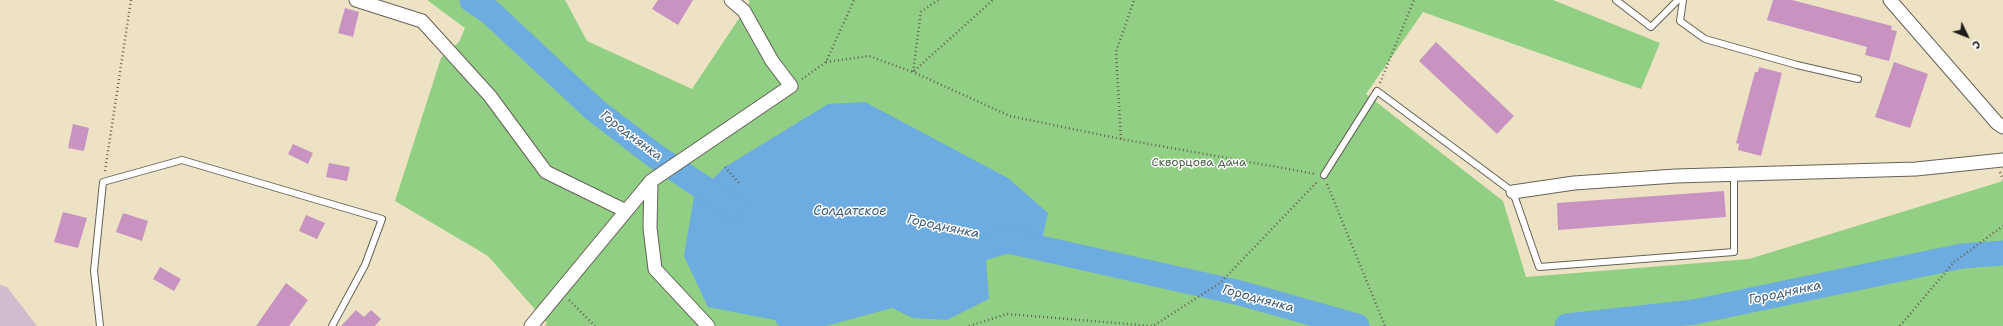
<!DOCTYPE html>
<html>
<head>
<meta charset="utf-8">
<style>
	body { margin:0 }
	#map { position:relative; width:2003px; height:326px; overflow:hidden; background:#ede3c4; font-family:"Shantell Sans",sans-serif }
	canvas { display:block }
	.north { position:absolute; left:1947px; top:16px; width:40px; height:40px; -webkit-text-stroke:3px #fff; paint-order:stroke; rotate:133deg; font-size:11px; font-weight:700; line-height:16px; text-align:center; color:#1c1c1c }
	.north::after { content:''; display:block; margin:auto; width:14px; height:18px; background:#1c1c1c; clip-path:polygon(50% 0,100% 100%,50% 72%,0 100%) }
</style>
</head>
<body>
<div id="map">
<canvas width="2003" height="326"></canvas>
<div class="north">С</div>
</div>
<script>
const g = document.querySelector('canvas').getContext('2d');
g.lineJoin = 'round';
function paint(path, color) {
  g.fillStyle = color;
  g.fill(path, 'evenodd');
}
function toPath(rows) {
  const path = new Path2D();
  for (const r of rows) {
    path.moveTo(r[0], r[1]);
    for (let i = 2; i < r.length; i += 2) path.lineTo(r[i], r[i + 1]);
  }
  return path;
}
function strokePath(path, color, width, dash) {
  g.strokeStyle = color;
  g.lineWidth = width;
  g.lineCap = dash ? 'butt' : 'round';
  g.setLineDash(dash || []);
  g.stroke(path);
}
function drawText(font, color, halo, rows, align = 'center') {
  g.font = font + ' "Shantell Sans",sans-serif';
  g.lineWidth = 3;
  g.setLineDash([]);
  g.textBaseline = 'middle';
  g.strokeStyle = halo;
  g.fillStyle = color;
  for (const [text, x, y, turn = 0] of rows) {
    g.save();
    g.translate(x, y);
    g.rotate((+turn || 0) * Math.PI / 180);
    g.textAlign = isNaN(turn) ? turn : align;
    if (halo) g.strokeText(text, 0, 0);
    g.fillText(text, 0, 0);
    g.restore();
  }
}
const industrial = toPath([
	[0,285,7,287,37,326,0,326]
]);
const green = toPath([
	[427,0,565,0,587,41,692,89,750,2,748,0,1553,0,1660,43,1641,89,1423,12,1366,94,1503,201,1526,277,1749,259,2003,181,2003,326,545,326,547,323,488,256,395,201,441,58,459,42,465,28]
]);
const water = toPath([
	[865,102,1008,178,1048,213,1041,244,986,260,989,299,947,320,913,318,892,308,826,326,779,326,775,320,708,307,684,256,694,197,725,167,828,104]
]);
const river = toPath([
	[472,0,490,12,595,110,654,155,728,204,732,205],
	[1000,239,1240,293,1357,326],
	[1567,326,1694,312,1962,256,2003,253]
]);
const building = toPath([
	[658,0,693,0,678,25,652,9],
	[1773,0,1792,0,1892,26,1891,30,1897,31,1889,61,1865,55,1867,47,1767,20],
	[345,8,359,12,353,37,338,33],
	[1436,42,1514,116,1497,134,1419,61],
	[1894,62,1928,74,1910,128,1875,117],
	[1759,67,1782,73,1761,156,1738,150,1739,144,1736,143,1755,72,1758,72],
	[73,124,89,128,84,151,68,148],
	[293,144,313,153,308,164,288,154],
	[329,163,350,167,347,181,326,177],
	[1724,191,1726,217,1558,230,1557,203],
	[63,212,87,218,78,248,54,242],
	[123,213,148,221,142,241,116,232],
	[306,215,325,223,317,239,299,231],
	[160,267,181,279,174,291,153,279],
	[286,283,308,300,289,326,256,326],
	[356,310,364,317,371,310,381,319,375,326,341,326]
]);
const path = toPath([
	[938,0,921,12,913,72,1010,116,1121,139,1316,174],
	[826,62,869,56,913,72,993,0],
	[802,79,826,62,854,0],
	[1380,83,1414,0],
	[1121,139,1116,52,1134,0],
	[725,167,740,184],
	[105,171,131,0],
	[2000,172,2003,180],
	[1327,184,1385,326],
	[569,300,595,326],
	[969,326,1007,314,1153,326,1220,283,1318,181],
	[1900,326,1954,262,2003,226]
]);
const lane = toPath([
	[1616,0,1651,27,1678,0],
	[1683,0,1680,21,1705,39,1797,65,1858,79],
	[1324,175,1377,91,1513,192,1539,267,1734,252,1734,175],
	[100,326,94,271,103,182,182,160,382,219,365,265,332,326]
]);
const street = toPath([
	[356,0,422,21,490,96,546,172,626,211],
	[1890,0,1997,123,2003,127],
	[651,181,650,228,655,269,708,326],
	[1513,192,1574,183,1676,176,1916,169,2003,160],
	[531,326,651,181,791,86,772,61,744,11,731,0]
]);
const parkNames = [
	["Скворцова дача",1199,163]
];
const waterNames = [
	["Городнянка",631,136,37],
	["Солдатское",850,212],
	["Городнянка",943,227,12],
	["Городнянка",1785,293,-12],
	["Городнянка",1258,299,15]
];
paint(industrial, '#cfbdcf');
paint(green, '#91cf84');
paint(water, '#6dace0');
strokePath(river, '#6dace0', 25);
paint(building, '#c893c1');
strokePath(lane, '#656257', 8);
strokePath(street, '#656257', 15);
strokePath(path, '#656257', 2.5, [1, 3]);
strokePath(lane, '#fff', 6);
strokePath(street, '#fff', 13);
drawText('12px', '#4b6446', '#fff', parkNames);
drawText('italic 13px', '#405d74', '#fff', waterNames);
</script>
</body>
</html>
